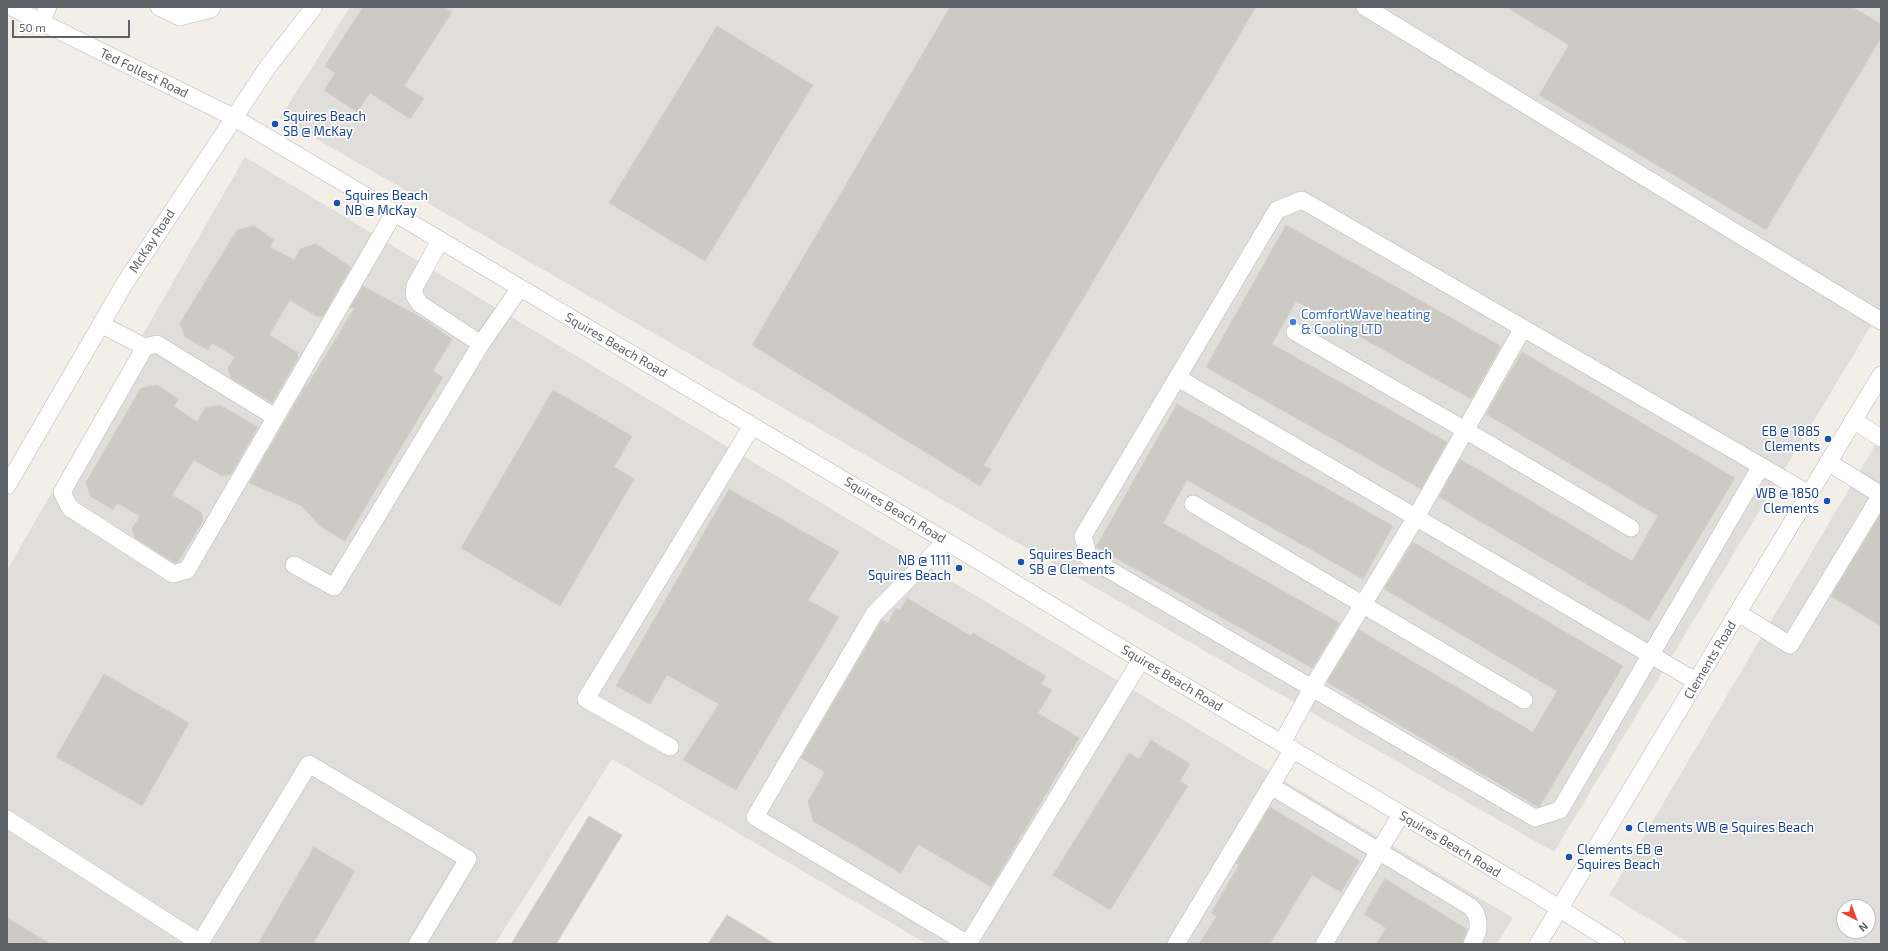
<!DOCTYPE html>
<html>
<head>
<meta charset="utf-8">
<style>
	body { margin:0 }
	#map { position:relative; width:1888px; height:951px; overflow:hidden; background:#f1efe8; font-family:"Exo 2",sans-serif }
	canvas { display:block }
	.frame { position:absolute; inset:0; border:8px solid #5f6368; pointer-events:none }
	.north { position:absolute; left:1836px; top:899px; width:40px; height:40px; box-sizing:border-box; background:#fff; border:1px solid #bfc1c3; border-radius:50%; rotate:138deg; font-size:11px; font-weight:700; line-height:16px; text-align:center; color:#5f6368 }
	.north::after { content:''; display:block; margin:auto; width:14px; height:18px; background:#ea4335; clip-path:polygon(50% 0,100% 100%,50% 72%,0 100%) }
	.scale { position:absolute; left:12px; top:20px; width:118px; height:18px; box-sizing:border-box; border:2px solid #5f6368; border-top:0; padding-left:5px; font-size:12px; line-height:14px; white-space:nowrap; color:#5f6368; -webkit-text-stroke:3px #fff; paint-order:stroke }
</style>
</head>
<body>
<div id="map">
<canvas width="1888" height="951"></canvas>
<div class="frame"></div>
<div class="north">N</div>
<div class="scale">50 m</div>
</div>
<script>
const g = document.querySelector('canvas').getContext('2d');
g.lineJoin = 'round';
function paint(path, color) {
  g.fillStyle = color;
  g.fill(path, 'evenodd');
}
function toPath(rows) {
  const path = new Path2D();
  for (const r of rows) {
    path.moveTo(r[0], r[1]);
    for (let i = 2; i < r.length; i += 2) path.lineTo(r[i], r[i + 1]);
  }
  return path;
}
function strokePath(path, color, width, dash) {
  g.strokeStyle = color;
  g.lineWidth = width;
  g.lineCap = dash ? 'butt' : 'round';
  g.setLineDash(dash || []);
  g.stroke(path);
}
function drawText(font, color, halo, rows, align = 'center') {
  g.font = font + ' "Exo 2",sans-serif';
  g.lineWidth = 3.5;
  g.setLineDash([]);
  g.textBaseline = 'middle';
  g.strokeStyle = halo;
  g.fillStyle = color;
  for (const [text, x, y, turn = 0] of rows) {
    g.save();
    g.translate(x, y);
    g.rotate((+turn || 0) * Math.PI / 180);
    g.textAlign = isNaN(turn) ? turn : align;
    if (halo) g.strokeText(text, 0, 0);
    g.fillText(text, 0, 0);
    g.restore();
  }
}
const industrial = toPath([
	[350,7,1881,7,1881,309,1554,852,280,118],
	[245,157,1513,918,1497,944,927,944,612,759,495,944,7,944,7,570],
	[1881,435,1881,944,1691,944,1609,895],
	[1844,907,1868,907,1868,931,1844,931]
]);
const building = toPath([
	[363,7,444,7,452,12,404,86,424,98,410,119,370,93,357,112,324,90,335,73,325,66,363,7],
	[950,7,1256,7,984,465,991,469,980,486,752,345,950,7],
	[1506,7,1852,7,1881,24,1881,38,1766,230,1539,95,1569,45,1506,7],
	[717,26,813,85,705,261,609,203,717,26],
	[1286,225,1501,346,1471,399,1296,301,1272,344,1447,442,1421,489,1206,367,1286,225],
	[254,226,274,240,270,247,294,260,300,249,316,244,351,267,323,316,318,317,290,300,269,335,297,352,298,358,272,403,231,378,228,368,235,357,212,343,208,350,185,337,180,323,237,230,254,226],
	[363,286,422,318,452,339,433,371,443,377,345,541,321,527,302,506,249,483,306,385,306,388,355,307,350,308,363,286],
	[1522,352,1735,478,1649,621,1439,497,1460,459,1632,561,1658,516,1486,414,1522,352],
	[157,385,179,399,174,406,197,422,205,408,220,405,258,427,231,474,222,476,194,460,172,495,201,512,203,521,178,562,175,563,135,538,132,529,140,516,117,503,113,510,90,496,86,482,141,388,157,385],
	[553,390,632,436,614,467,634,479,560,606,461,548,553,390],
	[1177,404,1393,526,1363,579,1187,480,1163,523,1340,623,1312,668,1096,547,1177,404],
	[729,489,839,552,808,600,839,617,736,790,683,760,719,704,667,675,650,704,616,686,729,489],
	[1881,514,1881,626,1831,596,1881,514],
	[1413,542,1623,666,1540,806,1538,807,1327,682,1359,630,1533,732,1557,691,1384,589,1413,542],
	[907,598,971,636,973,633,1046,676,1041,684,1052,690,1038,713,1079,738,991,887,918,844,901,873,813,821,808,801,825,772,801,758,882,620,888,623,896,608,900,610,907,598],
	[104,674,189,723,142,806,56,757,104,674],
	[1151,740,1190,764,1180,781,1188,786,1110,910,1053,875,1129,753,1139,759,1151,740],
	[1270,807,1360,861,1341,892,1312,875,1270,944,1199,944,1217,916,1211,913,1239,865,1236,863,1270,807],
	[589,816,622,835,556,944,511,944,589,816],
	[314,847,355,871,313,944,258,944,314,847],
	[1385,879,1467,929,1462,944,1376,944,1386,928,1364,914,1385,879],
	[727,915,775,944,708,944,727,915],
	[7,918,51,944,7,944,7,918]
]);
const minor = toPath([
	[11,7,233,117,946,541,1141,660,1533,892,1616,944],
	[159,7,180,17,211,9,212,7],
	[1365,7,1881,321],
	[41,22,48,7],
	[440,241,415,286,414,295,420,304,481,344],
	[102,325,145,347,62,492,70,508,173,574,187,570,394,213],
	[1295,332,1465,430,1631,528],
	[145,347,157,344,275,417],
	[1178,378,1697,682],
	[1853,420,1881,438],
	[1828,462,1881,495],
	[1761,466,1560,810,1535,818,1089,558,1083,536,1277,210,1302,200,1761,466,1809,494],
	[7,486,125,283,267,68,314,7],
	[1193,504,1524,700],
	[946,541,874,614,755,817,968,944,1141,660],
	[294,565,334,587,481,344,520,288],
	[1738,613,1790,645,1881,495],
	[1282,743,1312,688,1415,519,1523,328],
	[670,747,586,699,752,426],
	[1271,786,1293,749],
	[7,819,200,943,309,764,468,859,417,944],
	[1176,944,1271,786,1471,907,1476,914,1478,921,1478,930,1472,944],
	[1324,944,1401,814],
	[1538,944,1881,375]
]);
const markers = [
	[275,124,4,"#1a4fb4"],
	[337,203,4,"#1a4fb4"],
	[1293,322,4,"#3f7fe0"],
	[1828,439,4,"#1a4fb4"],
	[1827,501,4,"#1a4fb4"],
	[1021,562,4,"#1a4fb4"],
	[959,568,4,"#1a4fb4"],
	[1629,828,4,"#1a4fb4"],
	[1569,857,4,"#1a4fb4"]
];
const streetNames = [
	["Ted Follest Road",144,73,26],
	["McKay Road",152,241,-57],
	["Squires Beach Road",616,345,30],
	["Squires Beach Road",895,510,31],
	["Clements Road",1710,660,-59],
	["Squires Beach Road",1172,678,31],
	["Squires Beach Road",1450,844,31]
];
const transitNames = [
	["Squires Beach",283,117],
	["SB @ McKay",283,132],
	["Squires Beach",345,196],
	["NB @ McKay",345,211],
	["EB @ 1885",1820,432,"right"],
	["Clements",1820,447,"right"],
	["WB @ 1850",1819,494,"right"],
	["Clements",1819,509,"right"],
	["Squires Beach",1029,555],
	["SB @ Clements",1029,570],
	["NB @ 1111",951,561,"right"],
	["Squires Beach",951,576,"right"],
	["Clements WB @ Squires Beach",1637,828],
	["Clements EB @",1577,850],
	["Squires Beach",1577,865]
];
const shopNames = [
	["ComfortWave heating",1301,315],
	["& Cooling LTD",1301,330]
];
paint(industrial, '#e0deda');
paint(building, '#cccac5');
strokePath(building, '#d6d1c6', 1);
strokePath(minor, '#b5b8bc', 18);
strokePath(minor, '#fff', 17);
for (const [x, y, r, color] of markers) {
  const dot = new Path2D();
  dot.arc(x, y, r, 0, 2 * Math.PI);
  g.fillStyle = color;
  g.fill(dot);
  strokePath(dot, '#fff', 1.5);
}
drawText('13px', '#5f6368', '#fff', streetNames);
drawText('13px', '#164399', '#fff', transitNames, 'left');
drawText('13px', '#366cbe', '#fff', shopNames, 'left');
</script>
</body>
</html>
